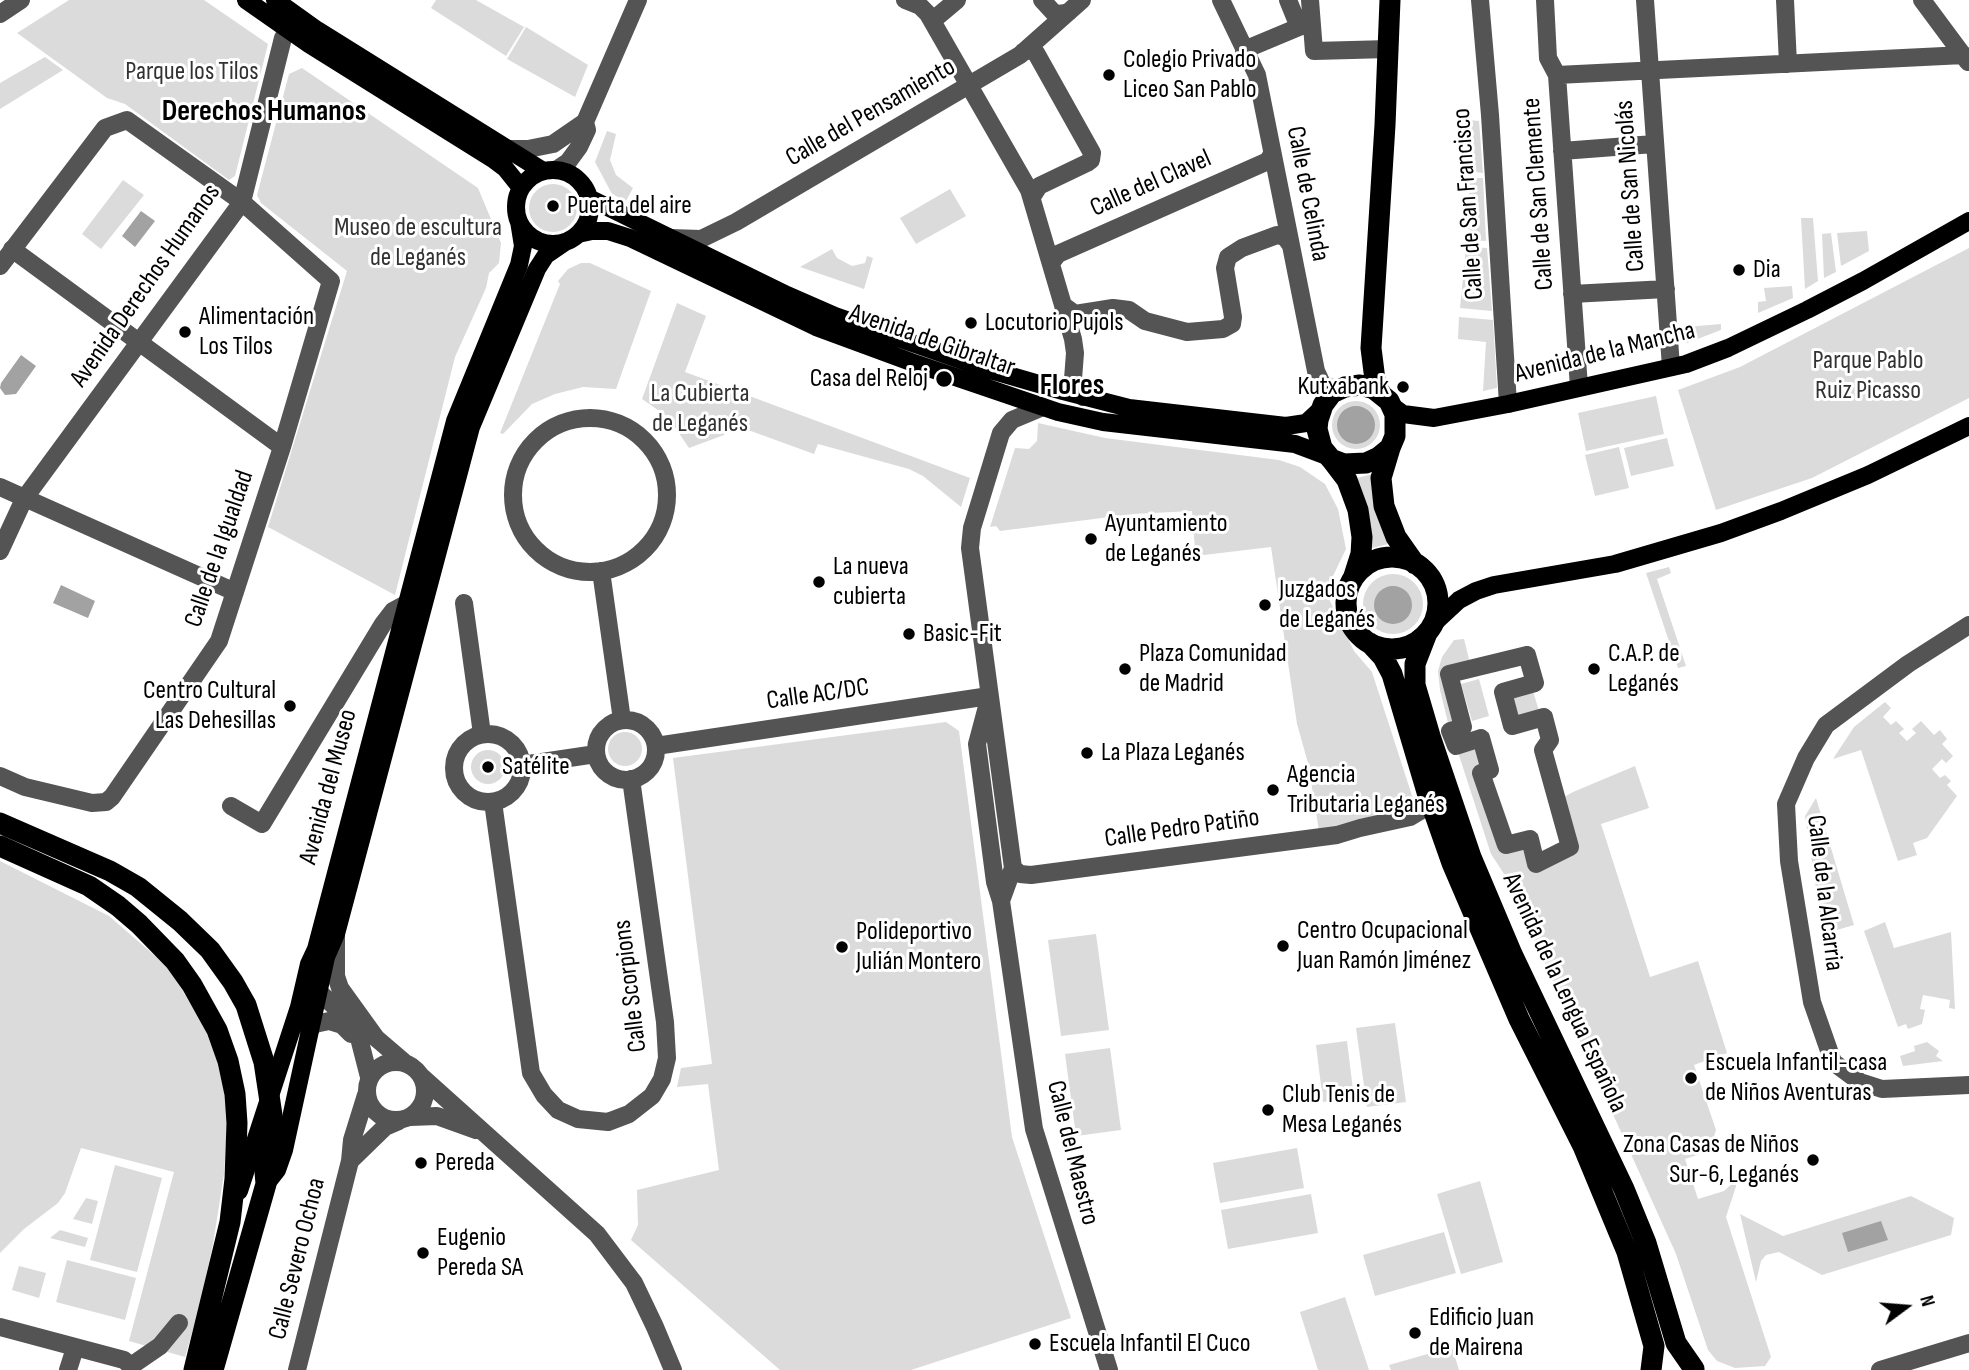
<!DOCTYPE html>
<html>
<head>
<meta charset="utf-8">
<style>
	body { margin:0 }
	#map { position:relative; width:1969px; height:1370px; overflow:hidden; background:#fff; font-family:"Sofia Sans Condensed",sans-serif }
	canvas { display:block }
	.north { position:absolute; left:1871px; top:1272px; width:70px; height:70px; -webkit-text-stroke:5px #fff; paint-order:stroke; rotate:74deg; font-size:19px; font-weight:700; line-height:28px; text-align:center; color:#000 }
	.north::after { content:''; display:block; margin:auto; width:24px; height:32px; background:#000; clip-path:polygon(50% 0,100% 100%,50% 72%,0 100%) }
</style>
</head>
<body>
<div id="map">
<canvas width="1969" height="1370"></canvas>
<div class="north">N</div>
</div>
<script>
const g = document.querySelector('canvas').getContext('2d');
g.lineJoin = 'round';
function paint(path, color) {
  g.fillStyle = color;
  g.fill(path, 'evenodd');
}
function toPath(rows) {
  const path = new Path2D();
  for (const r of rows) {
    if (r.length === 3) {
      path.moveTo(r[0] + r[2], r[1]);
      path.arc(r[0], r[1], r[2], 0, 2 * Math.PI);
      continue;
    }
    path.moveTo(r[0], r[1]);
    for (let i = 2; i < r.length; i += 2) path.lineTo(r[i], r[i + 1]);
  }
  return path;
}
function strokePath(path, color, width, dash) {
  g.strokeStyle = color;
  g.lineWidth = width;
  g.lineCap = dash ? 'butt' : 'round';
  g.setLineDash(dash || []);
  g.stroke(path);
}
function drawText(font, color, halo, rows, align = 'center') {
  g.font = font + ' "Sofia Sans Condensed",sans-serif';
  g.lineWidth = 6;
  g.setLineDash([]);
  g.textBaseline = 'middle';
  g.strokeStyle = halo;
  g.fillStyle = color;
  for (const [text, x, y, turn = 0] of rows) {
    g.save();
    g.translate(x, y);
    g.rotate((+turn || 0) * Math.PI / 180);
    g.textAlign = isNaN(turn) ? turn : align;
    if (halo) g.strokeText(text, 0, 0);
    g.fillText(text, 0, 0);
    g.restore();
  }
}
const green = toPath([
	[69,0,204,0,268,44,235,176,229,180,125,104,107,98,17,33],
	[436,0,476,0,524,27,506,56,431,8],
	[526,27,588,65,575,97,507,59],
	[45,57,63,70,0,109,0,83],
	[302,68,478,188,501,243,499,263,489,273,486,288,455,357,395,595,268,527,347,271,261,203,257,195,289,74],
	[1469,120,1479,121,1483,173,1467,171],
	[607,131,616,134,610,160,616,175,633,188,626,201,612,194,595,162],
	[1470,178,1483,178,1486,241,1469,240,1470,229,1467,229],
	[123,180,144,195,101,249,82,234],
	[553,208,24],
	[950,189,966,216,916,244,900,218],
	[1801,218,1813,218,1818,281,1805,289],
	[1867,231,1869,251,1841,266,1837,233],
	[1831,233,1836,272,1824,278,1822,234],
	[1466,247,1487,248,1492,311,1460,308],
	[1969,248,1969,398,1812,478,1716,510,1678,390,1740,367],
	[832,249,837,258,852,266,865,263,867,256,873,258,864,289,800,267],
	[581,263,590,263,651,291,616,389,583,387,555,394,532,404,503,434,500,433,560,284,558,281,568,269],
	[1792,286,1793,298,1758,313,1758,302,1766,301,1764,288],
	[677,303,706,316,685,372,970,478,961,507,923,476,909,469,818,444,814,454,729,423,724,435,689,448,668,417,642,399],
	[1459,317,1493,320,1497,388,1483,391,1486,342,1458,339],
	[1721,324,1721,330,1687,343,1686,327],
	[1656,396,1664,434,1586,451,1578,413],
	[1356,425,24],
	[1038,423,1105,438,1279,460,1300,467,1325,484,1338,509,1346,549,1332,578,1329,599,1354,651,1372,672,1415,805,1412,810,1319,831,1308,763,1297,724,1271,547,1204,555,1195,549,1192,511,1133,514,1000,531,996,526,990,527,1015,448,1029,449,1037,441],
	[1667,438,1674,466,1631,476,1624,448],
	[1619,447,1629,488,1595,496,1585,455],
	[1372,474,1388,544,1372,548,1357,478],
	[1669,567,1671,573,1657,579,1686,666,1678,668,1646,573],
	[1393,604,30],
	[1464,639,1471,667,1449,674,1463,727,1450,731,1440,690,1438,671,1442,657,1454,640],
	[1479,679,1489,716,1472,721,1461,684],
	[1531,684,1541,718,1512,726,1503,692],
	[1885,702,1891,708,1883,717,1891,725,1896,721,1904,729,1899,733,1907,741,1916,733,1912,729,1921,721,1934,735,1940,730,1947,739,1942,744,1953,756,1946,763,1942,759,1932,769,1940,778,1945,775,1951,781,1947,785,1957,796,1927,838,1913,843,1917,855,1898,861,1861,750,1833,759,1854,727],
	[946,722,959,731,1012,1137,1071,1318,911,1370,780,1370,631,1240,638,1225,637,1190,719,1170,708,1084,677,1087,681,1068,712,1064,673,758],
	[625,749,17],
	[1481,738,1506,845,1530,839,1537,864,1570,847,1557,801,1573,792,1635,766,1649,808,1601,824,1650,977,1698,961,1727,1053,1694,1065,1716,1130,1709,1151,1685,1159,1698,1199,1724,1191,1739,1177,1726,1217,1771,1357,1765,1366,1735,1368,1717,1361,1708,1350,1676,1254,1506,877,1491,854,1456,746],
	[488,767,17],
	[1816,798,1854,925,1823,934,1805,816],
	[0,861,109,916,168,967,204,1026,217,1060,228,1110,224,1174,213,1244,199,1309,185,1357,129,1341,174,1172,81,1148,65,1193,58,1203,24,1229,0,1253],
	[1885,922,1894,948,1951,932,1955,1009,1949,1008,1950,1000,1923,995,1920,1009,1925,1010,1922,1024,1908,1029,1906,1024,1898,1027,1864,931],
	[1096,934,1109,1030,1061,1036,1048,940],
	[1395,1023,1406,1102,1367,1107,1356,1028],
	[1347,1041,1354,1098,1323,1102,1316,1045],
	[1927,1042,1939,1051,1936,1056,1943,1061,1903,1066,1900,1056,1915,1051,1914,1046],
	[1110,1048,1121,1130,1076,1136,1065,1054],
	[1297,1148,1304,1188,1220,1203,1213,1163],
	[115,1165,162,1178,137,1272,90,1260],
	[1480,1181,1503,1262,1461,1274,1437,1194],
	[1311,1194,1318,1233,1228,1249,1221,1210],
	[1911,1196,1954,1218,1951,1235,1822,1275,1779,1252,1766,1255,1761,1261,1756,1282,1740,1214,1783,1236],
	[86,1198,98,1201,92,1224,73,1219],
	[60,1230,88,1238,85,1247,50,1238],
	[1444,1232,1456,1273,1375,1296,1363,1255],
	[67,1260,136,1278,125,1320,56,1302],
	[19,1266,46,1273,39,1298,12,1290],
	[1345,1297,1369,1370,1318,1370,1300,1312],
	[1452,1347,1459,1370,1391,1370,1389,1365]
]);
const water = toPath([
	[141,211,155,221,135,247,122,236],
	[21,355,36,366,16,394,5,395,0,388,1,383],
	[1356,425,19],
	[61,585,95,601,88,618,53,603],
	[1393,605,19],
	[1881,1221,1888,1240,1848,1252,1842,1233]
]);
const minor = toPath([
	[905,0,920,6,928,14,1029,190,1073,339,1075,353,1073,379,1083,397],
	[1042,0,1054,13,1060,14,1069,12],
	[1221,0,1257,75,1316,371,1323,386,1340,389],
	[1288,0,1299,27],
	[1310,0,1314,51,1389,49],
	[1480,0,1490,115,1508,404],
	[1545,0,1548,58,1557,75,1579,387],
	[1645,0,1671,367],
	[1785,0,1788,64],
	[1922,0,1968,62],
	[0,14,21,0],
	[932,21,957,0],
	[1244,50,1311,22],
	[1023,52,1030,50,1036,53,1092,153,1091,160,1087,163,1039,186,1032,197],
	[1557,75,1964,55],
	[509,149,528,149,553,144,585,122],
	[1562,151,1654,144],
	[556,170,568,162,579,147,587,130,585,122,638,0],
	[670,238,701,239,736,222,1020,55,1082,0],
	[12,249,282,447],
	[1051,263,1058,254,1268,161,1272,154],
	[0,266,105,128,127,120,242,202,331,281,282,447,219,641,112,797,106,802,92,803,25,787,0,776],
	[1572,294,1666,289],
	[1064,306,1075,314,1113,308,1129,310,1145,321,1187,332,1223,329,1232,324,1233,317,1225,268,1228,257,1242,248,1277,235,1285,237,1290,244],
	[590,495,77],
	[0,487,235,592],
	[0,551,24,499,242,202,283,38,288,30],
	[601,571,622,720],
	[464,603,482,734],
	[1969,625,1908,664,1826,725,1806,758,1786,804,1789,861,1812,1002,1833,1062,1860,1082,1882,1089,1969,1085],
	[1527,655,1535,683,1503,692,1512,726,1544,717,1550,740,1543,750,1570,847,1536,864,1530,839,1506,845,1481,773,1490,770,1481,738,1456,746,1450,731,1463,727,1449,674,1527,655],
	[989,699,977,744,995,882,1001,901,1034,1129,1109,1370],
	[626,750,30],
	[488,768,34],
	[656,746,989,696],
	[522,765,596,754],
	[493,802,531,1073,544,1095,558,1110,578,1119,608,1122,629,1114,652,1096,662,1079,667,1058,665,1022,631,779],
	[231,806,262,824,383,624,393,611,406,604],
	[1013,868,1020,874,1031,875,1337,835,1360,828,1410,817,1420,811,1425,803,1427,792],
	[1001,901,1013,868,970,548,972,528,1001,433,1012,420,1043,407],
	[336,934,336,976,340,988,376,1038,404,1062],
	[312,980,317,990,353,1024,358,1034,369,1077],
	[309,1030,315,1024,329,1021,342,1025,351,1034],
	[396,1091,29],
	[422,1077,597,1234,634,1283,655,1327,673,1370],
	[410,1117,437,1116,476,1130],
	[350,1161,385,1127,399,1121],
	[0,1327,124,1360,131,1366],
	[131,1366,160,1346,179,1323],
	[68,1370,75,1348],
	[297,1370,350,1161,352,1140,366,1095],
	[1880,1370,1969,1343]
]);
const major = toPath([
	[246,0,309,44,493,159,505,168,521,188],
	[275,0,317,30,543,171],
	[553,207,37],
	[589,198,787,295,835,316,987,369,1063,391,1129,408,1286,426,1306,423,1320,410],
	[578,234,592,231,608,231,630,238,816,327,911,362,1058,412,1103,422,1295,444,1327,456],
	[1392,406,1403,414,1434,418,1508,404,1686,364,1728,348,1807,310,1863,281,1969,221],
	[1431,626,1459,600,1476,591,1494,585,1615,564,1721,533,1781,511,1868,475,1969,426],
	[266,1184,277,1170,284,1150,326,957,336,934,471,427,537,269,546,255,565,242],
	[239,1191,299,1007,309,964,316,949,455,421,519,265,523,246,519,221]
]);
const highway = toPath([
	[1360,385,1374,389,1389,401,1395,414,1395,436,1390,448,1379,457,1366,463,1344,464,1331,459,1322,448,1317,429,1318,420,1323,405,1332,393,1345,387,1360,385],
	[1380,392,1375,380,1371,348,1385,125,1390,0],
	[1390,448,1381,478,1384,506,1396,537,1415,564],
	[1331,459,1347,480,1358,510,1362,537,1361,554,1354,576],
	[1392,603,46],
	[1427,633,1415,664,1415,685,1430,736,1471,857,1512,954,1624,1189,1646,1243,1676,1343,1694,1369],
	[1370,643,1383,657,1392,674,1427,792,1452,863,1519,1019,1583,1146,1627,1252,1654,1346,1651,1370],
	[0,823,110,871,138,887,180,921,210,950,233,982,246,1005,264,1062,272,1115,272,1139,265,1172,266,1184,213,1370],
	[0,846,89,886,118,906,139,924,175,961,192,985,217,1030,228,1061,235,1094,237,1123,235,1179,230,1222,194,1370]
]);
const markers = [
	[1109,75,7,"#000"],
	[553,206,7,"#000"],
	[1739,270,7,"#000"],
	[971,323,7,"#000"],
	[185,332,7,"#000"],
	[944,379,9,"#000"],
	[1403,387,7,"#000"],
	[1091,539,7,"#000"],
	[819,582,7,"#000"],
	[1265,605,7,"#000"],
	[909,634,7,"#000"],
	[1125,669,7,"#000"],
	[1594,669,7,"#000"],
	[290,706,7,"#000"],
	[1087,753,7,"#000"],
	[488,767,7,"#000"],
	[1273,790,7,"#000"],
	[1283,946,7,"#000"],
	[842,947,7,"#000"],
	[1691,1078,7,"#000"],
	[1268,1110,7,"#000"],
	[1813,1160,7,"#000"],
	[421,1163,7,"#000"],
	[423,1253,7,"#000"],
	[1415,1333,7,"#000"],
	[1035,1344,7,"#000"]
];
const poiNames = [
	["Colegio Privado",1123,60],
	["Liceo San Pablo",1123,90],
	["Puerta del aire",567,206],
	["Dia",1753,270],
	["Alimentación",199,317],
	["Los Tilos",199,347],
	["Locutorio Pujols",985,323],
	["Casa del Reloj",928,379,"right"],
	["Kutxabank",1389,387,"right"],
	["Ayuntamiento",1105,524],
	["de Leganés",1105,554],
	["La nueva",833,567],
	["cubierta",833,597],
	["Juzgados",1279,590],
	["de Leganés",1279,620],
	["Basic-Fit",923,634],
	["Plaza Comunidad",1139,654],
	["de Madrid",1139,684],
	["C.A.P. de",1608,654],
	["Leganés",1608,684],
	["Centro Cultural",276,691,"right"],
	["Las Dehesillas",276,721,"right"],
	["La Plaza Leganés",1101,753],
	["Satélite",502,767],
	["Agencia",1287,775],
	["Tributaria Leganés",1287,805],
	["Centro Ocupacional",1297,931],
	["Juan Ramón Jiménez",1297,961],
	["Polideportivo",856,932],
	["Julián Montero",856,962],
	["Escuela Infantil-casa",1705,1063],
	["de Niños Aventuras",1705,1093],
	["Club Tenis de",1282,1095],
	["Mesa Leganés",1282,1125],
	["Zona Casas de Niños",1799,1145,"right"],
	["Sur-6, Leganés",1799,1175,"right"],
	["Pereda",435,1163],
	["Eugenio",437,1238],
	["Pereda SA",437,1268],
	["Edificio Juan",1429,1318],
	["de Mairena",1429,1348],
	["Escuela Infantil El Cuco",1049,1344]
];
const parkNames = [
	["Parque los Tilos",192,72],
	["Museo de escultura",418,228],
	["de Leganés",418,258],
	["Parque Pablo",1868,361],
	["Ruiz Picasso",1868,391],
	["La Cubierta",700,394],
	["de Leganés",700,424]
];
const streetNames = [
	["Calle del Pensamiento",871,113,-30],
	["Calle del Clavel",1151,184,-24],
	["Calle de San Nicolás",1631,186,-94],
	["Calle de Celinda",1307,194,79],
	["Calle de San Clemente",1539,194,-94],
	["Calle de San Francisco",1469,204,-94],
	["Avenida Derechos Humanos",146,286,-55],
	["Avenida de Gibraltar",932,341,19],
	["Avenida de la Mancha",1605,353,-14],
	["Calle de la Igualdad",220,549,-71],
	["Calle AC/DC",818,695,-8],
	["Avenida del Museo",329,787,-75],
	["Calle Pedro Patiño",1182,829,-8],
	["Calle de la Alcarria",1824,893,83],
	["Calle Scorpions",631,986,-97],
	["Avenida de la Lengua Española",1564,993,65],
	["Calle del Maestro",1072,1153,76],
	["Calle Severo Ochoa",298,1259,-76]
];
const quarterNames = [
	["Derechos Humanos",264,112],
	["Flores",1072,386]
];
paint(green, '#dbdbdb');
paint(water, '#a2a2a2');
strokePath(minor, '#545454', 18);
strokePath(major, '#000', 18);
strokePath(highway, '#000', 21);
for (const [x, y, r, color] of markers) {
  const dot = new Path2D();
  dot.arc(x, y, r, 0, 2 * Math.PI);
  g.fillStyle = color;
  g.fill(dot);
  strokePath(dot, '#fff', 2.5);
}
drawText('26px', '#000', '#fff', poiNames, 'left');
drawText('26px', '#323232', '#fff', parkNames);
drawText('26px', '#000', '#fff', streetNames);
drawText('bold 30px', '#000', '#fff', quarterNames);
</script>
</body>
</html>
